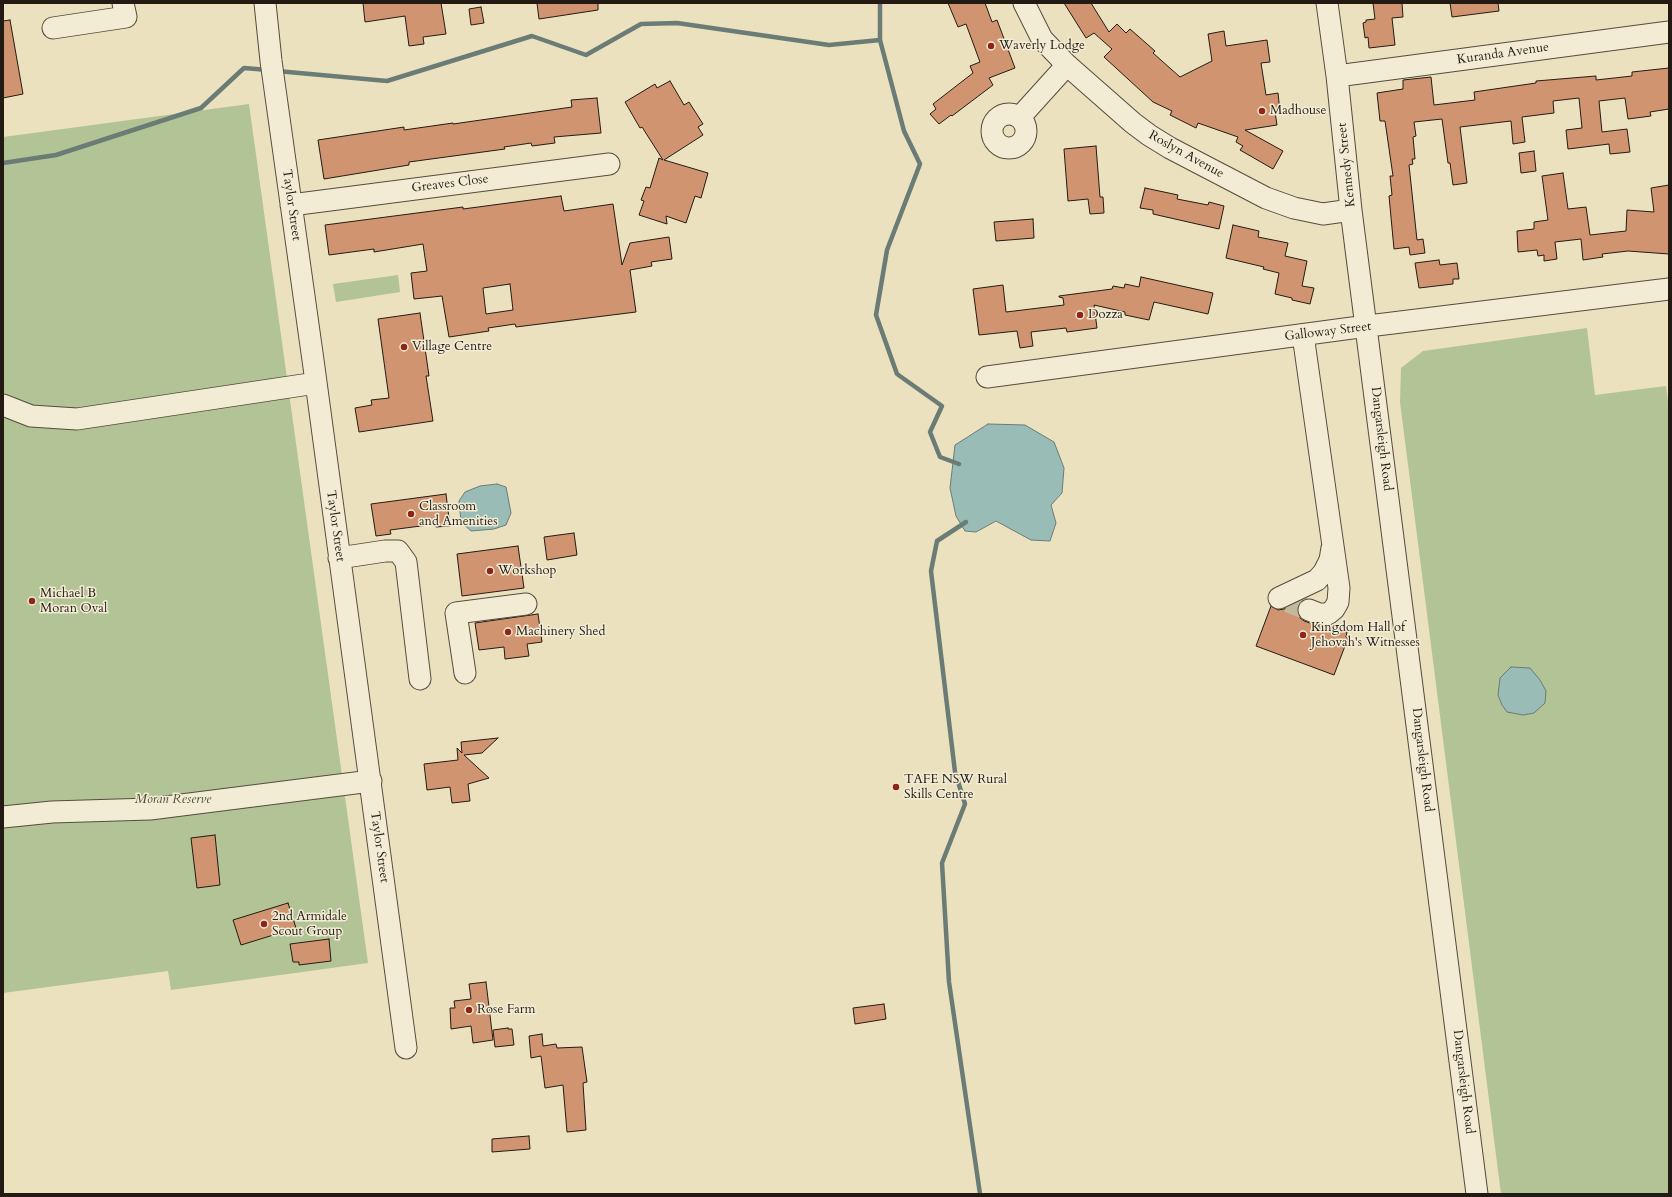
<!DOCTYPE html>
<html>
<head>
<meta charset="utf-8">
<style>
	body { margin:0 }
	#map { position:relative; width:1672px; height:1197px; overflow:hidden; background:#ebe1bf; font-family:Cardo,serif }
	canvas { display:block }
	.frame { position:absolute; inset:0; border:4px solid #231b13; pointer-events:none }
</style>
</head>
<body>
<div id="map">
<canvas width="1672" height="1197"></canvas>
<div class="frame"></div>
</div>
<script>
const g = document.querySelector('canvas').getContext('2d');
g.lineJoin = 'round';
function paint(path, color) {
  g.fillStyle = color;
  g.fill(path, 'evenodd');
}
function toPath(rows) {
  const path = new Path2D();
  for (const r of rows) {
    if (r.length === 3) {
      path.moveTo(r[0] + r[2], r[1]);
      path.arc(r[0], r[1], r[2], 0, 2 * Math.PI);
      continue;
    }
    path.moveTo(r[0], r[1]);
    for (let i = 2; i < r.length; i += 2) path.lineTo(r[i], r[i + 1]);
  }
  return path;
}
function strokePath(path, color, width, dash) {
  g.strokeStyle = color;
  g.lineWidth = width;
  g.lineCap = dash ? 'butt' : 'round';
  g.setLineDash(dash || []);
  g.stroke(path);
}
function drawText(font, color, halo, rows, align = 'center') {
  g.font = font + ' Cardo,serif';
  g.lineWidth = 3;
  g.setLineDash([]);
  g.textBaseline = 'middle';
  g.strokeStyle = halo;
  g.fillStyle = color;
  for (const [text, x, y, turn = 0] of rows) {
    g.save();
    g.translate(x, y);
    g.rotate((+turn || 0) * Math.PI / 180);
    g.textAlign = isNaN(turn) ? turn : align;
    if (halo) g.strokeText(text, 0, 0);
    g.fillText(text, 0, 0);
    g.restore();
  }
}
const green = toPath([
	[249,104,368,963,171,990,168,971,3,993,3,137],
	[398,275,400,292,336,302,333,284],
	[1587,328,1595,395,1666,386,1669,410,1669,1194,1501,1194,1400,402,1401,368,1423,351]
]);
const water = toPath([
	[988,424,1025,425,1054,442,1064,468,1062,493,1051,505,1056,523,1050,541,1031,540,996,521,976,532,965,531,956,516,950,488,955,445,988,424],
	[497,484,506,487,511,513,506,525,494,529,471,531,461,522,459,501,465,492,480,486,497,484],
	[1511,667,1530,668,1540,680,1546,691,1545,703,1534,713,1523,715,1507,712,1502,705,1498,695,1500,678,1511,667]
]);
const stream = toPath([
	[880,3,880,40,904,131,920,164,887,250,876,315,897,374,942,406,930,432,940,457,959,464],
	[277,71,387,81,532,36,586,55,641,24,677,23,829,45,880,40],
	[3,163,56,155,201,108,244,68,268,70],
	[966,522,937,541,931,571,955,772,965,804,942,863,949,982,980,1194]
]);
const building = toPath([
	[363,3,441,3,446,34,423,37,424,44,409,46,405,16,365,22,363,3],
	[537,3,598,3,598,10,539,19,537,3],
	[948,3,985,3,992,22,997,20,1015,68,989,78,993,85,952,116,951,115,939,124,930,114,936,109,933,104,973,73,970,66,980,62,966,24,958,27,948,3],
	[1064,3,1091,3,1109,32,1117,24,1126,33,1130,29,1155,51,1153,53,1180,77,1212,61,1208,34,1224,31,1226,46,1267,40,1270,62,1261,63,1266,95,1278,93,1280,112,1275,112,1277,125,1245,130,1283,151,1273,169,1240,150,1243,146,1236,142,1238,137,1198,123,1196,128,1170,115,1172,111,1153,102,1104,57,1112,49,1094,33,1086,38,1064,3],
	[1373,3,1402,3,1403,17,1392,18,1395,45,1369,48,1368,37,1365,38,1363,23,1366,22,1366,20,1375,19,1373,3],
	[1450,3,1498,3,1499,11,1452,17,1450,3],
	[481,7,484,23,471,25,469,9,481,7],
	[10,20,23,94,3,98,3,21,10,20],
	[1669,68,1669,109,1650,112,1651,116,1628,119,1625,98,1599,101,1602,132,1627,129,1630,152,1610,154,1609,144,1568,149,1566,130,1582,128,1579,98,1553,101,1554,113,1522,117,1525,142,1513,144,1511,121,1460,127,1467,183,1453,185,1450,163,1448,163,1442,119,1414,122,1416,136,1413,137,1415,159,1412,159,1413,164,1409,165,1417,240,1423,239,1425,253,1410,255,1409,247,1394,249,1389,196,1392,195,1390,176,1393,176,1385,121,1380,121,1377,93,1403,89,1403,80,1431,77,1434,105,1475,100,1474,92,1536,83,1536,81,1596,76,1596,80,1632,76,1632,72,1669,68],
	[670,81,684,105,689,102,703,124,698,127,703,135,664,160,708,173,701,198,695,196,686,223,666,216,667,224,639,215,644,201,641,200,646,187,650,188,659,158,663,160,642,127,640,128,625,102,655,84,657,88,670,81],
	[597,98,601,133,554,137,555,143,532,146,531,143,504,147,505,149,409,162,409,165,324,179,318,140,404,127,404,130,453,123,453,124,572,107,571,100,597,98],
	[1096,146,1100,197,1103,197,1104,213,1090,214,1088,199,1068,201,1064,149,1096,146],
	[1534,151,1536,171,1521,173,1519,153,1534,151],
	[1563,173,1568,209,1586,207,1590,235,1626,231,1627,210,1654,212,1651,188,1669,185,1669,254,1628,251,1602,254,1603,257,1583,260,1581,239,1555,242,1557,259,1544,261,1544,255,1538,256,1537,250,1518,252,1517,231,1534,229,1534,222,1548,220,1542,176,1563,173],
	[1145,188,1178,195,1177,199,1208,205,1209,202,1224,206,1219,229,1153,214,1153,210,1140,208,1145,188],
	[561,196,564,211,613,204,622,265,630,243,669,237,672,259,651,262,652,266,630,270,636,312,516,327,515,324,488,328,489,331,449,337,442,296,414,299,411,273,427,271,423,244,374,252,374,249,329,255,325,225,463,207,463,209,561,196],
	[510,284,513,310,486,314,483,288,510,284],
	[1033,219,1034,238,996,241,994,222,1033,219],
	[1233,225,1259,231,1258,237,1288,243,1285,256,1307,261,1302,286,1314,288,1310,304,1292,300,1292,298,1275,294,1279,273,1263,269,1264,267,1226,258,1233,225],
	[1439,260,1440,265,1457,263,1459,279,1453,279,1453,284,1419,288,1415,263,1439,260],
	[1141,277,1213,293,1208,314,1154,302,1149,320,1125,315,1125,312,1094,305,1097,328,1067,332,1066,328,1031,332,1033,346,1020,348,1017,331,979,335,973,289,1003,285,1006,312,1064,305,1063,298,1059,297,1059,296,1112,289,1113,286,1124,288,1125,284,1139,287,1141,277],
	[420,313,429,376,426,376,433,421,359,432,355,408,372,405,371,400,389,398,378,319,420,313],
	[446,494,450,526,436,527,436,524,390,530,391,534,376,536,371,504,446,494],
	[574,533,577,555,547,560,544,537,574,533],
	[518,546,524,588,462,596,457,554,518,546],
	[1302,600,1298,605,1297,611,1299,617,1304,621,1319,626,1329,626,1347,632,1346,637,1348,638,1334,675,1256,646,1271,606,1278,610,1284,609,1302,600],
	[538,614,542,642,527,644,529,656,505,659,504,647,479,650,475,623,538,614],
	[498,738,482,753,464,755,489,778,468,784,470,801,452,803,450,787,427,790,424,764,458,760,457,748,462,753,461,742,498,738],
	[215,835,220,885,197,888,191,838,215,835],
	[288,903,296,928,241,945,233,920,288,903],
	[329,939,331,961,299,965,299,962,293,962,290,944,329,939],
	[486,982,493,1040,473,1043,471,1026,451,1029,450,1008,455,1008,454,1001,471,999,469,984,486,982],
	[884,1004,886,1019,855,1024,853,1008,884,1004],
	[508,1028,508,1029,512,1029,514,1045,495,1047,493,1030,508,1028],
	[542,1034,543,1046,556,1044,557,1048,582,1047,587,1082,583,1083,586,1130,567,1132,563,1085,545,1088,541,1056,531,1058,529,1036,542,1034],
	[529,1136,530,1149,492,1152,492,1139,529,1136]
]);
const minorTunnel = toPath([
	[1288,602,1309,610]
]);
const minor = toPath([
	[265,3,271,61,313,360,406,1048],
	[1024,3,1042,39,1067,65,1133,123,1149,135,1170,148,1266,198,1294,208,1323,214,1351,210],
	[1327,3,1337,76,1351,210,1477,1194],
	[53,28,126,17,123,3],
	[1337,76,1669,32],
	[1009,131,17],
	[1020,117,1067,65],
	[291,205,609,164],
	[1303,335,1339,588,1338,602,1334,609,1328,614,1319,614,1309,610],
	[987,377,1352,328,1669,289],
	[3,405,31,416,77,419,316,383],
	[339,558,385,551,398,551,406,562,420,679],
	[1279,598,1317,580,1324,572,1330,560,1332,548],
	[465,673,456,613,526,604],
	[3,817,52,812,150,809,371,781]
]);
const markers = [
	[991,46,4,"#8f2418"],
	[1262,111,4,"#8f2418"],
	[1080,315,4,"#8f2418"],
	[404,347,4,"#8f2418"],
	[411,514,4,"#8f2418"],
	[490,571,4,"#8f2418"],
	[32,601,4,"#8f2418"],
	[508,632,4,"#8f2418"],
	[1303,635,4,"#8f2418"],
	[896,787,4,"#8f2418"],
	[264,924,4,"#8f2418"],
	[469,1010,4,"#8f2418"]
];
const poiNames = [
	["Waverly Lodge",999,46],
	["Madhouse",1270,111],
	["Dozza",1088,315],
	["Village Centre",412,347],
	["Classroom",419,507],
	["and Amenities",419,522],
	["Workshop",498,571],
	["Michael B",40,594],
	["Moran Oval",40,609],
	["Kingdom Hall of",1311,628],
	["Jehovah's Witnesses",1311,643],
	["Machinery Shed",516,632],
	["TAFE NSW Rural",904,780],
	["Skills Centre",904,795],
	["2nd Armidale",272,917],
	["Scout Group",272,932],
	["Rose Farm",477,1010]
];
const streetNames = [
	["Kuranda Avenue",1503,54,-8],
	["Roslyn Avenue",1186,155,29],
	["Kennedy Street",1347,165,-96],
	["Greaves Close",450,184,-7],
	["Taylor Street",291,205,82],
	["Galloway Street",1328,332,-7],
	["Dangarsleigh Road",1381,439,83],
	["Taylor Street",335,526,82],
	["Dangarsleigh Road",1422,760,83],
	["Taylor Street",379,847,82],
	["Dangarsleigh Road",1463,1082,83]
];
const parkNames = [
	["Moran Reserve",173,800]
];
paint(green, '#b2c495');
paint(water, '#99bcb7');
strokePath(water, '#6a7c75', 1);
strokePath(stream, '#6a7c75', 4.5);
paint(building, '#d19470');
strokePath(building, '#231b13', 1);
strokePath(minorTunnel, '#c3b99d', 21, [21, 10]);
strokePath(minor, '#554c3e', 23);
strokePath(minor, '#f2ecd5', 21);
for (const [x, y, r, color] of markers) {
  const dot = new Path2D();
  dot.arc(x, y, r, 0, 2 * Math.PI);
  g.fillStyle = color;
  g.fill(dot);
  strokePath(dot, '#f2ecd5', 1.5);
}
drawText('13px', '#231b13', '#f2ecd5', poiNames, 'left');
drawText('13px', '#231b13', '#f2ecd5', streetNames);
drawText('italic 13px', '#4e4e3a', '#f2ecd5', parkNames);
</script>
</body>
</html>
